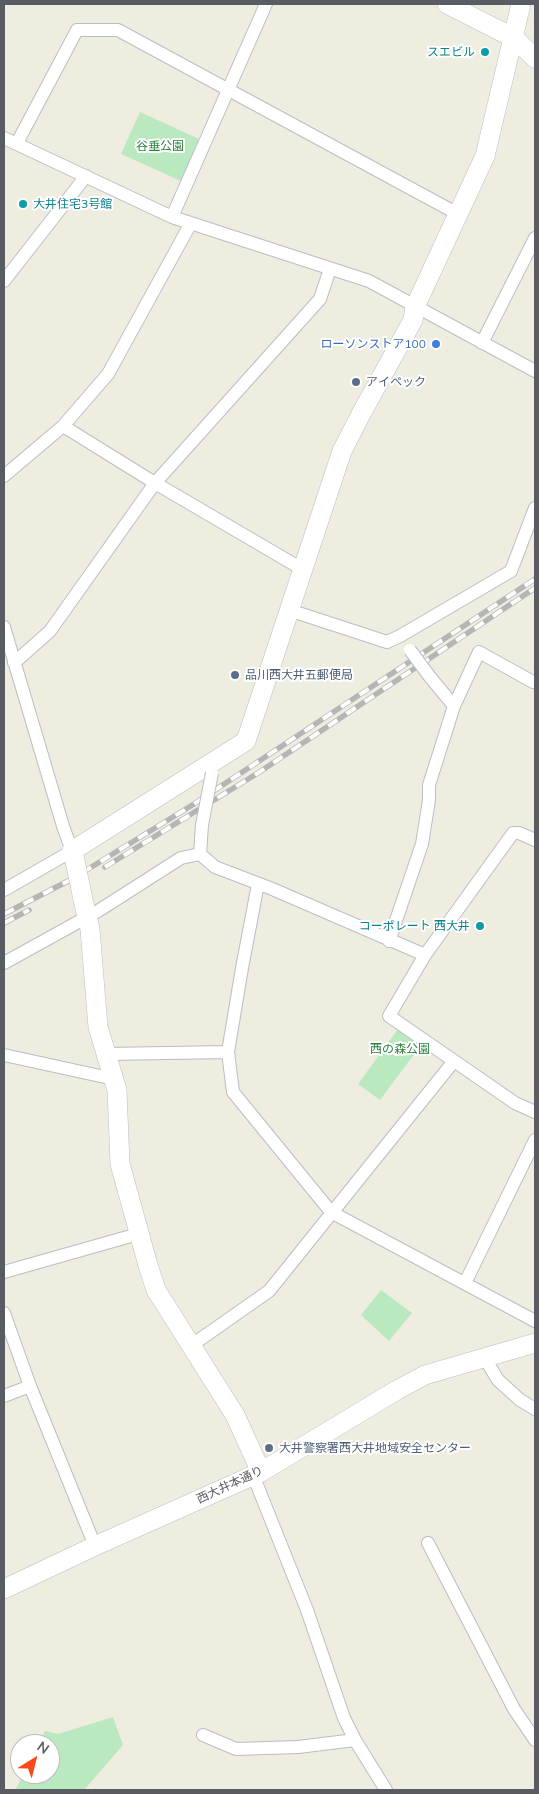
<!DOCTYPE html>
<html>
<head>
<meta charset="utf-8">
<style>
	body { margin:0 }
	#map { position:relative; width:539px; height:1794px; overflow:hidden; background:#eeede0; font-family:Mulish,sans-serif }
	canvas { display:block }
	.frame { position:absolute; inset:0; border:5px solid #595c63; pointer-events:none }
	.north { position:absolute; left:10px; top:1734px; width:50px; height:50px; box-sizing:border-box; background:#fff; border:1px solid #bdbec1; border-radius:50%; rotate:36deg; font-size:14px; font-weight:700; line-height:20px; text-align:center; color:#595c63 }
	.north::after { content:''; display:block; margin:auto; width:18px; height:22px; background:#fa461a; clip-path:polygon(50% 0,100% 100%,50% 72%,0 100%) }
</style>
</head>
<body>
<div id="map">
<canvas width="539" height="1794"></canvas>
<div class="frame"></div>
<div class="north">N</div>
</div>
<script>
const g = document.querySelector('canvas').getContext('2d');
g.lineJoin = 'round';
function paint(path, color) {
  g.fillStyle = color;
  g.fill(path, 'evenodd');
}
function toPath(rows) {
  const path = new Path2D();
  for (const r of rows) {
    path.moveTo(r[0], r[1]);
    for (let i = 2; i < r.length; i += 2) path.lineTo(r[i], r[i + 1]);
  }
  return path;
}
function strokePath(path, color, width, dash) {
  g.strokeStyle = color;
  g.lineWidth = width;
  g.lineCap = dash ? 'butt' : 'round';
  g.setLineDash(dash || []);
  g.stroke(path);
}
function drawText(font, color, halo, rows, align = 'center') {
  g.font = font + ' Mulish,"Noto Sans JP",sans-serif';
  g.lineWidth = 4;
  g.setLineDash([]);
  g.textBaseline = 'middle';
  g.strokeStyle = halo;
  g.fillStyle = color;
  for (const [text, x, y, turn = 0] of rows) {
    g.save();
    g.translate(x, y);
    g.rotate((+turn || 0) * Math.PI / 180);
    g.textAlign = isNaN(turn) ? turn : align;
    if (halo) g.strokeText(text, 0, 0);
    g.fillText(text, 0, 0);
    g.restore();
  }
}
const green = toPath([
	[140,112,199,139,181,181,121,154],
	[398,1029,421,1045,380,1100,358,1084],
	[381,1290,412,1313,389,1341,361,1315],
	[113,1717,123,1745,84,1790,15,1790,24,1774,50,1774,50,1744,39,1744,45,1731,58,1734]
]);
const street = toPath([
	[4,138,172,217,369,281,535,371],
	[17,143,77,30,118,30,458,214],
	[172,217,266,4],
	[4,281,86,176],
	[482,343,535,238],
	[63,426,155,483,302,569],
	[4,476,63,426,108,374,191,223],
	[289,610,387,642,400,636,511,571,535,508],
	[4,627,63,826,72,851,4,890],
	[14,663,50,631,155,483,320,299,330,269],
	[430,677,454,706],
	[535,840,519,833,513,833,425,955,389,1016,515,1103,535,1112],
	[200,854,202,825],
	[258,884,242,968,228,1052,233,1092,331,1212,535,1321],
	[389,941,422,844,429,800,429,785,454,706,479,652,533,682],
	[4,963,98,911,181,858,200,854,215,867,270,888,425,955],
	[106,1054,228,1052],
	[4,1055,114,1079],
	[4,1272,138,1234],
	[465,1283,535,1140],
	[4,1313,30,1386,95,1546],
	[192,1345,269,1291,454,1061],
	[486,1358,490,1367,498,1380,520,1400,535,1409],
	[4,1396,30,1386],
	[253,1475,307,1610,344,1718,355,1740,386,1790],
	[428,1543,514,1709,535,1740],
	[203,1735,236,1749,298,1747,355,1740]
]);
const secondary = toPath([
	[447,4,514,38,535,58],
	[75,861,72,851,246,741,342,451,362,412,413,320,415,307,485,156,521,4],
	[84,904,90,929,98,1027,117,1090,120,1164,148,1265,156,1290,235,1415,261,1472],
	[4,1589,95,1546,261,1472,397,1390,425,1375,535,1343]
]);
const rail = toPath([
	[105,867,258,773,535,588],
	[4,914,72,879,194,804,535,579],
	[4,923,29,910]
]);
const streetBridge = toPath([
	[410,650,430,677],
	[202,825,212,773]
]);
const secondaryBridge = toPath([
	[75,861,84,904]
]);
const markers = [
	[485,52,5,"#0f9aa8"],
	[23,204,5,"#0f9aa8"],
	[436,344,5,"#3f7fe0"],
	[356,382,5,"#5c6f8a"],
	[235,675,5,"#5c6f8a"],
	[480,926,5,"#0f9aa8"],
	[269,1448,5,"#5c6f8a"]
];
const cultureNames = [
	["スエビル",475,52],
	["大井住宅3号館",33,204,"left"],
	["コーポレート 西大井",470,926]
];
const parkNames = [
	["谷垂公園",160,146],
	["西の森公園",400,1049]
];
const shopNames = [
	["ローソンストア100",426,344]
];
const serviceNames = [
	["アイペック",366,382],
	["品川西大井五郵便局",245,675],
	["大井警察署西大井地域安全センター",279,1448]
];
const streetNames = [
	["西大井本通り",230,1485,-25]
];
paint(green, '#bae8bf');
strokePath(street, '#bbbdc4', 14);
strokePath(secondary, '#bbbec6', 20);
strokePath(street, '#fff', 12);
strokePath(secondary, '#fff', 19);
strokePath(rail, '#b5b5b6', 5.5);
strokePath(rail, '#fff', 4, [11]);
strokePath(streetBridge, '#bbbdc4', 14, []);
strokePath(secondaryBridge, '#bbbec6', 20, []);
strokePath(streetBridge, '#fff', 12);
strokePath(secondaryBridge, '#fff', 19);
for (const [x, y, r, color] of markers) {
  const dot = new Path2D();
  dot.arc(x, y, r, 0, 2 * Math.PI);
  g.fillStyle = color;
  g.fill(dot);
  strokePath(dot, '#fff', 2);
}
drawText('12px', '#0d838f', '#fff', cultureNames, 'right');
drawText('12px', '#2b8239', '#fff', parkNames);
drawText('12px', '#366cbe', '#fff', shopNames, 'right');
drawText('12px', '#4e5e75', '#fff', serviceNames, 'left');
drawText('12px', '#595c63', '#fff', streetNames);
</script>
</body>
</html>
